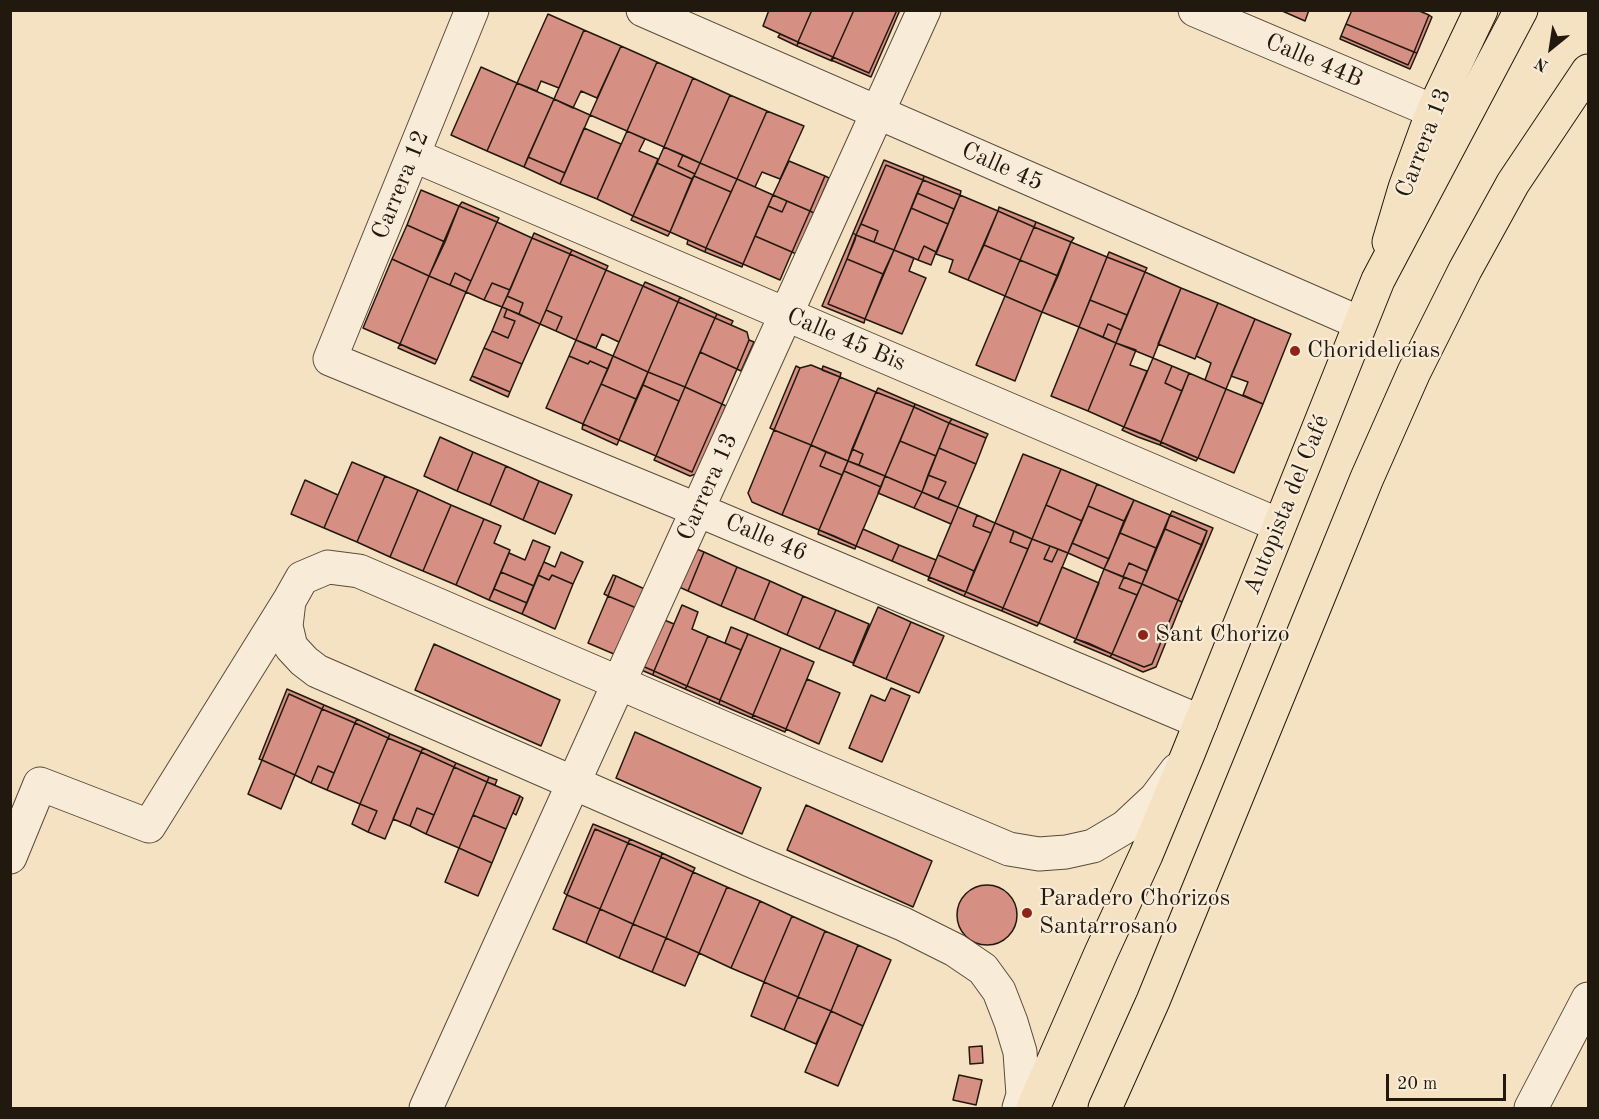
<!DOCTYPE html>
<html>
<head>
<meta charset="utf-8">
<style>
	body { margin:0 }
	#map { position:relative; width:1599px; height:1119px; overflow:hidden; background:#f5e2c3; font-family:"Old Standard TT",serif }
	canvas { display:block }
	.frame { position:absolute; inset:0; border:12px solid #22190e; pointer-events:none }
	.north { position:absolute; left:1521px; top:18px; width:60px; height:60px; -webkit-text-stroke:4px #f8ecd8; paint-order:stroke; rotate:210deg; font-size:16px; font-weight:700; line-height:24px; text-align:center; color:#22190e }
	.north::after { content:''; display:block; margin:auto; width:21px; height:27px; background:#22190e; clip-path:polygon(50% 0,100% 100%,50% 72%,0 100%) }
	.scale { position:absolute; left:1386px; top:1074px; width:120px; height:27px; box-sizing:border-box; border:3px solid #22190e; border-top:0; padding-left:8px; font-size:18px; line-height:21px; white-space:nowrap; color:#22190e; -webkit-text-stroke:4px #f8ecd8; paint-order:stroke }
</style>
</head>
<body>
<div id="map">
<canvas width="1599" height="1119"></canvas>
<div class="frame"></div>
<div class="north">N</div>
<div class="scale">20 m</div>
</div>
<script>
const g = document.querySelector('canvas').getContext('2d');
g.lineJoin = 'round';
function paint(path, color) {
  g.fillStyle = color;
  g.fill(path, 'evenodd');
}
function toPath(rows) {
  const path = new Path2D();
  for (const r of rows) {
    if (r.length === 3) {
      path.moveTo(r[0] + r[2], r[1]);
      path.arc(r[0], r[1], r[2], 0, 2 * Math.PI);
      continue;
    }
    path.moveTo(r[0], r[1]);
    for (let i = 2; i < r.length; i += 2) path.lineTo(r[i], r[i + 1]);
  }
  return path;
}
function strokePath(path, color, width, dash) {
  g.strokeStyle = color;
  g.lineWidth = width;
  g.lineCap = dash ? 'butt' : 'round';
  g.setLineDash(dash || []);
  g.stroke(path);
}
function drawText(font, color, halo, rows, align = 'center') {
  g.font = font + ' "Old Standard TT",serif';
  g.lineWidth = 4.5;
  g.setLineDash([]);
  g.textBaseline = 'middle';
  g.strokeStyle = halo;
  g.fillStyle = color;
  for (const [text, x, y, turn = 0] of rows) {
    g.save();
    g.translate(x, y);
    g.rotate((+turn || 0) * Math.PI / 180);
    g.textAlign = isNaN(turn) ? turn : align;
    if (halo) g.strokeText(text, 0, 0);
    g.fillText(text, 0, 0);
    g.restore();
  }
}
const building = toPath([
	[769,10,812,10,798,42,763,26,769,10],
	[812,10,854,10,833,57,798,42,812,10],
	[854,10,897,10,869,73,833,57,854,10],
	[897,10,900,10,871,77,831,60,833,57,869,73,897,10],
	[1280,10,1309,10,1305,21,1280,10],
	[1352,10,1417,10,1429,15,1414,52,1346,24,1352,10],
	[548,14,584,30,559,88,541,81,537,91,517,83,548,14],
	[1429,15,1432,17,1417,53,1414,52,1429,15],
	[1346,24,1414,52,1408,65,1341,36,1346,24],
	[584,30,621,46,597,98,581,91,573,108,554,99,584,30],
	[780,34,798,42,797,46,778,37,780,34],
	[1341,36,1408,65,1414,52,1417,53,1410,69,1340,39,1341,36],
	[798,42,833,57,832,61,797,46,798,42],
	[621,46,657,62,627,131,590,115,621,46],
	[657,62,693,78,664,147,627,131,657,62],
	[481,67,517,83,487,151,451,135,481,67],
	[693,78,730,95,700,163,664,147,693,78],
	[517,83,554,99,524,167,487,151,517,83],
	[730,95,767,111,737,179,700,163,730,95],
	[554,99,590,115,565,173,528,157,554,99],
	[767,111,804,126,780,179,762,172,755,187,737,179,767,111],
	[584,128,621,144,597,199,560,184,584,128],
	[627,131,645,139,639,151,658,159,633,216,597,199,627,131],
	[664,147,683,155,678,166,695,174,692,179,657,163,664,147],
	[683,155,700,163,695,174,678,166,683,155],
	[528,157,565,173,560,184,524,167,528,157],
	[884,160,924,176,923,180,886,165,856,235,853,233,884,160],
	[789,161,825,176,810,211,773,195,789,161],
	[657,163,692,179,670,232,633,216,657,163],
	[700,163,737,179,731,192,694,176,700,163],
	[886,165,923,180,894,250,874,242,878,231,861,224,886,165],
	[694,176,731,192,706,248,670,232,694,176],
	[825,176,829,178,814,213,810,211,825,176],
	[924,176,961,191,960,195,923,180,924,176],
	[737,179,773,195,743,264,706,248,737,179],
	[923,180,960,195,954,209,917,193,923,180],
	[421,190,459,206,445,242,407,225,421,190],
	[917,193,954,209,948,224,911,208,917,193],
	[773,195,787,201,782,212,768,206,773,195],
	[960,195,998,211,968,280,949,272,953,260,936,254,960,195],
	[787,201,810,211,792,252,755,236,768,206,782,212,787,201],
	[462,202,499,218,497,222,459,206,462,202],
	[459,206,497,222,471,281,455,273,450,285,429,276,459,206],
	[999,207,1036,222,1034,227,998,211,999,207],
	[911,208,948,224,936,252,924,246,918,260,894,250,911,208],
	[810,211,814,213,796,254,792,252,810,211],
	[998,211,1034,227,1020,260,984,245,998,211],
	[633,216,670,232,668,236,631,220,633,216],
	[497,222,532,238,510,290,492,283,484,300,466,292,497,222],
	[1036,222,1048,227,1074,238,1071,242,1034,227,1036,222],
	[861,224,878,231,874,242,856,235,861,224],
	[407,225,445,242,429,276,392,259,407,225],
	[1034,227,1071,242,1058,276,1020,260,1034,227],
	[534,233,572,250,570,254,532,238,534,233],
	[853,233,856,235,855,240,828,304,865,319,864,323,822,306,853,233],
	[856,235,894,250,883,274,847,259,856,235],
	[755,236,792,252,780,280,743,264,755,236],
	[532,238,570,254,540,324,519,314,523,303,507,296,532,238],
	[688,240,706,248,705,252,687,244,688,240],
	[1071,242,1107,257,1079,327,1042,312,1071,242],
	[984,245,1020,260,1005,296,968,280,984,245],
	[924,246,936,252,931,265,918,260,924,246],
	[706,248,743,264,742,267,705,252,706,248],
	[572,250,608,266,606,270,570,254,572,250],
	[894,250,914,258,909,271,926,278,902,334,865,319,894,250],
	[1109,252,1147,268,1145,272,1107,257,1109,252],
	[570,254,606,270,576,340,556,331,562,317,546,310,570,254],
	[1107,257,1145,272,1127,315,1090,300,1107,257],
	[392,259,429,276,400,344,363,328,392,259],
	[847,259,883,274,865,319,828,304,847,259],
	[1020,260,1058,276,1042,312,1005,296,1020,260],
	[606,270,643,286,619,342,602,334,596,348,576,340,606,270],
	[1145,272,1181,288,1153,358,1116,343,1145,272],
	[455,273,471,281,466,292,450,285,455,273],
	[429,276,466,292,437,360,400,344,429,276],
	[645,282,680,297,678,302,643,286,645,282],
	[492,283,510,290,502,307,484,300,492,283],
	[643,286,678,302,648,372,613,356,643,286],
	[1181,288,1218,303,1195,359,1158,344,1181,288],
	[507,296,523,303,519,314,502,307,507,296],
	[1005,296,1042,312,1015,381,976,365,1005,296],
	[680,297,717,314,715,318,678,302,680,297],
	[1090,300,1127,315,1121,330,1108,324,1103,337,1079,327,1090,300],
	[678,302,715,318,685,387,648,372,678,302],
	[1218,303,1255,319,1226,389,1205,380,1211,363,1196,356,1218,303],
	[502,307,507,309,504,317,515,321,508,338,492,331,502,307],
	[507,309,540,324,522,364,484,348,492,331,508,338,515,321,504,317,507,309],
	[546,310,562,317,556,331,540,324,546,310],
	[717,314,733,321,731,325,715,318,717,314],
	[715,318,747,332,749,340,737,369,700,352,715,318],
	[1255,319,1291,334,1263,404,1243,395,1248,382,1231,376,1255,319],
	[1108,324,1121,330,1116,343,1103,337,1108,324],
	[1079,327,1116,343,1088,411,1051,396,1079,327],
	[576,340,613,356,608,369,590,361,588,364,569,356,576,340],
	[749,340,754,342,741,371,737,369,749,340],
	[1116,343,1136,350,1130,365,1147,371,1124,427,1088,411,1116,343],
	[400,344,413,350,437,360,435,364,398,348,400,344],
	[484,348,522,364,510,392,472,376,484,348],
	[700,352,737,369,722,404,685,387,700,352],
	[569,356,588,364,590,361,608,369,583,424,546,408,569,356],
	[613,356,648,372,636,399,601,384,613,356],
	[1153,358,1172,366,1165,383,1182,391,1161,442,1124,427,1153,358],
	[811,365,840,377,811,445,774,430,800,368,811,365],
	[796,366,800,368,774,430,770,428,796,366],
	[823,366,841,373,840,377,822,370,823,366],
	[1172,366,1189,373,1182,391,1165,383,1172,366],
	[648,372,685,387,679,401,643,385,648,372],
	[1189,373,1226,389,1198,458,1161,442,1189,373],
	[472,376,487,382,510,392,508,397,470,380,472,376],
	[840,377,876,392,848,461,811,445,840,377],
	[601,384,636,399,619,440,583,424,601,384],
	[643,385,679,401,656,456,619,440,643,385],
	[685,387,722,404,692,472,656,456,685,387],
	[878,388,915,404,914,407,876,392,878,388],
	[1226,389,1263,404,1234,473,1198,458,1226,389],
	[876,392,914,407,885,476,859,465,863,454,852,449,876,392],
	[722,404,726,406,696,474,690,476,654,460,656,456,692,472,722,404],
	[915,404,932,411,952,419,949,423,914,407,915,404],
	[914,407,949,423,936,456,900,441,914,407],
	[952,419,988,434,986,438,949,423,952,419],
	[949,423,986,438,976,464,939,448,949,423],
	[583,424,619,440,617,445,582,429,583,424],
	[1124,427,1155,439,1161,442,1160,445,1138,437,1122,430,1124,427],
	[774,430,811,445,782,515,752,502,748,493,774,430],
	[440,437,473,452,457,491,424,476,440,437],
	[900,441,936,456,922,492,885,476,900,441],
	[1161,442,1176,449,1198,458,1196,461,1160,445,1161,442],
	[811,445,826,452,820,466,842,475,819,530,782,515,811,445],
	[939,448,976,464,958,507,938,499,946,482,928,475,939,448],
	[852,449,863,454,859,465,848,461,852,449],
	[473,452,506,466,490,505,457,491,473,452],
	[826,452,848,461,842,475,820,466,826,452],
	[1023,454,1061,469,1032,539,995,523,1023,454],
	[848,461,885,476,881,487,844,471,848,461],
	[352,462,385,476,357,542,324,528,352,462],
	[506,466,539,481,523,520,490,505,506,466],
	[1061,469,1097,484,1082,521,1046,505,1061,469],
	[844,471,881,487,856,546,819,530,844,471],
	[928,475,946,482,938,499,922,492,928,475],
	[385,476,418,490,390,557,357,542,385,476],
	[885,476,922,492,914,508,878,493,885,476],
	[305,480,338,495,324,528,291,514,305,480],
	[539,481,572,495,555,534,523,520,539,481],
	[1097,484,1134,500,1124,521,1088,506,1097,484],
	[418,490,451,505,423,571,390,557,418,490],
	[922,492,958,507,951,524,914,508,922,492],
	[1134,500,1170,515,1156,548,1120,533,1134,500],
	[451,505,484,519,456,585,423,571,451,505],
	[1046,505,1082,521,1068,553,1032,539,1046,505],
	[1088,506,1124,521,1109,559,1072,543,1088,506],
	[958,507,977,515,973,526,991,533,974,571,938,555,958,507],
	[1172,511,1213,528,1182,602,1178,600,1207,531,1170,515,1172,511],
	[977,515,995,523,991,533,973,526,977,515],
	[1170,515,1207,531,1202,545,1165,529,1170,515],
	[484,519,501,526,494,543,510,550,489,600,456,585,484,519],
	[995,523,1014,531,1010,542,1028,549,1003,608,966,592,995,523],
	[863,529,899,545,892,561,856,546,863,529],
	[1165,529,1202,545,1178,600,1142,584,1165,529],
	[819,530,834,536,856,546,855,549,818,534,819,530],
	[1014,531,1032,539,1028,549,1010,542,1014,531],
	[1120,533,1156,548,1147,571,1129,563,1123,577,1104,569,1120,533],
	[670,538,704,552,688,591,655,576,670,538],
	[1032,539,1050,546,1044,559,1052,562,1058,549,1068,553,1039,623,1003,608,1032,539],
	[533,540,550,547,534,586,501,572,509,553,525,560,533,540],
	[1072,543,1109,559,1104,569,1068,553,1072,543],
	[899,545,936,560,929,577,892,561,899,545],
	[1050,546,1058,549,1052,562,1044,559,1050,546],
	[561,552,583,562,573,584,552,575,549,580,538,575,544,562,555,567,561,552],
	[704,552,737,567,721,606,688,591,704,552],
	[938,555,974,571,966,592,929,577,938,555],
	[1129,563,1147,571,1142,584,1123,577,1129,563],
	[737,567,770,581,754,620,721,606,737,567],
	[1062,567,1099,583,1076,639,1039,623,1062,567],
	[1104,569,1124,577,1119,588,1137,595,1112,654,1076,639,1104,569],
	[501,572,534,586,527,603,494,589,501,572],
	[538,575,549,580,552,575,573,584,555,629,522,614,538,575],
	[613,575,616,576,608,596,604,594,613,575],
	[616,576,649,591,641,610,608,596,616,576],
	[929,577,960,590,966,592,964,596,928,580,929,577],
	[1124,577,1142,584,1137,595,1119,588,1124,577],
	[770,581,803,596,787,635,754,620,770,581],
	[1142,584,1178,600,1152,664,1144,667,1112,654,1142,584],
	[494,589,527,603,522,614,489,600,494,589],
	[966,592,1003,608,1002,611,964,596,966,592],
	[608,596,641,610,621,657,588,643,608,596],
	[803,596,836,610,819,649,787,635,803,596],
	[1178,600,1182,602,1156,667,1143,672,1110,657,1112,654,1144,667,1152,664,1178,600],
	[682,605,698,612,692,629,708,636,687,686,654,671,682,605],
	[878,607,911,622,886,679,853,665,878,607],
	[1003,608,1039,623,1037,626,1002,611,1003,608],
	[836,610,869,624,853,663,819,649,836,610],
	[657,617,674,624,654,671,621,657,657,617],
	[911,622,944,636,919,693,886,679,911,622],
	[731,627,748,634,741,650,725,643,731,627],
	[748,634,781,648,753,715,720,700,748,634],
	[708,636,741,650,720,700,687,686,708,636],
	[1076,639,1088,643,1112,654,1110,657,1074,642,1076,639],
	[434,644,560,700,541,746,415,690,434,644],
	[781,648,814,662,786,729,753,715,781,648],
	[621,657,654,671,653,675,620,661,621,657],
	[654,671,687,686,685,689,653,675,654,671],
	[807,679,840,693,819,744,786,729,807,679],
	[687,686,720,700,719,704,685,689,687,686],
	[891,688,910,696,882,762,849,748,871,695,885,701,891,688],
	[287,689,324,705,322,709,289,694,262,760,259,759,287,689],
	[289,694,322,709,295,775,262,760,289,694],
	[720,700,753,715,752,718,719,704,720,700],
	[324,705,357,719,355,723,322,709,324,705],
	[322,709,355,723,334,773,318,766,311,783,295,775,322,709],
	[753,715,786,729,785,732,752,718,753,715],
	[357,719,390,734,388,738,355,723,357,719],
	[355,723,388,738,360,804,327,790,355,723],
	[635,732,761,788,742,834,616,778,635,732],
	[390,734,423,748,421,752,388,738,390,734],
	[388,738,421,752,385,839,368,832,377,811,360,804,388,738],
	[423,748,456,763,454,767,421,752,423,748],
	[421,752,454,767,434,815,417,808,410,826,393,819,421,752],
	[262,760,295,775,281,809,248,794,262,760],
	[456,763,489,777,487,782,454,767,456,763],
	[318,766,334,773,327,790,311,783,318,766],
	[454,767,487,782,459,848,426,834,454,767],
	[489,777,497,780,495,785,487,782,489,777],
	[487,782,520,796,506,829,473,815,487,782],
	[520,796,523,798,516,815,513,813,520,796],
	[360,804,377,811,368,832,352,824,360,804],
	[806,805,932,861,913,907,787,850,806,805],
	[417,808,434,815,426,834,410,826,417,808],
	[473,815,506,829,492,863,459,848,473,815],
	[593,824,630,839,628,843,595,829,567,895,564,893,593,824],
	[595,829,628,843,600,909,567,895,595,829],
	[630,839,662,853,661,857,628,843,630,839],
	[628,843,661,857,633,924,600,909,628,843],
	[459,848,492,863,478,896,445,882,459,848],
	[662,853,695,868,693,872,661,857,662,853],
	[661,857,693,872,666,938,633,924,661,857],
	[693,872,727,887,699,953,666,938,693,872],
	[987,915,30],
	[727,887,760,901,731,968,699,953,727,887],
	[567,895,600,909,586,943,553,929,567,895],
	[760,901,792,916,764,982,731,968,760,901],
	[600,909,633,924,619,958,586,943,600,909],
	[792,916,825,931,798,997,764,982,792,916],
	[633,924,666,938,652,972,619,958,633,924],
	[825,931,858,945,831,1011,798,997,825,931],
	[666,938,699,953,685,986,652,972,666,938],
	[858,945,891,960,863,1026,831,1011,858,945],
	[764,982,798,997,784,1030,751,1016,764,982],
	[798,997,831,1011,816,1044,784,1030,798,997],
	[831,1011,863,1026,838,1086,805,1072,831,1011],
	[982,1046,983,1063,970,1064,969,1047,982,1046],
	[959,1075,982,1080,976,1105,953,1100,959,1075]
]);
const street = toPath([
	[472,10,330,359,698,510,1201,722],
	[643,10,1360,323],
	[1195,10,1433,111],
	[413,155,1279,525],
	[10,857,40,784,149,826,289,601],
	[426,1108,924,10],
	[1019,1108,1023,1095,1020,1052,1011,1022,999,991,983,969,955,950,903,924,757,863,317,671,304,661,291,647,286,626,289,601,302,578,328,567,359,571,798,760,1009,849,1039,854,1066,852,1093,846,1125,827,1156,798,1177,770],
	[1531,1108,1588,999]
]);
const primary = toPath([
	[1389,242,1405,188,1433,111,1481,10]
]);
const highway = toPath([
	[1033,1108,1101,953,1146,855,1188,754,1378,280,1521,10],
	[1105,1108,1153,1001,1318,598,1367,478,1414,372,1465,270,1513,183,1588,71]
]);
const markers = [
	[1295,351,6,"#8f2418"],
	[1143,635,6,"#8f2418"],
	[1027,913,6,"#8f2418"]
];
const streetNames = [
	["Calle 44B",1314,61,23],
	["Carrera 13",1424,143,-69],
	["Calle 45",1002,167,24],
	["Carrera 12",401,185,-68],
	["Calle 45 Bis",846,340,23],
	["Carrera 13",708,487,-66],
	["Autopista del Café",1287,505,-68],
	["Calle 46",766,538,23]
];
const poiNames = [
	["Choridelicias",1307,351],
	["Sant Chorizo",1155,635],
	["Paradero Chorizos",1039,899],
	["Santarrosano",1039,927]
];
paint(building, '#d68f83');
strokePath(building, '#22190e', 1.5);
strokePath(street, '#574b3b', 35);
strokePath(primary, '#22190e', 35);
strokePath(highway, '#22190e', 35);
strokePath(street, '#f8ecd8', 33);
strokePath(primary, '#f5e2c3', 33);
strokePath(highway, '#f5e2c3', 33);
for (const [x, y, r, color] of markers) {
  const dot = new Path2D();
  dot.arc(x, y, r, 0, 2 * Math.PI);
  g.fillStyle = color;
  g.fill(dot);
  strokePath(dot, '#f8ecd8', 2);
}
drawText('24px', '#22190e', '#f8ecd8', streetNames);
drawText('24px', '#22190e', '#f8ecd8', poiNames, 'left');
</script>
</body>
</html>
